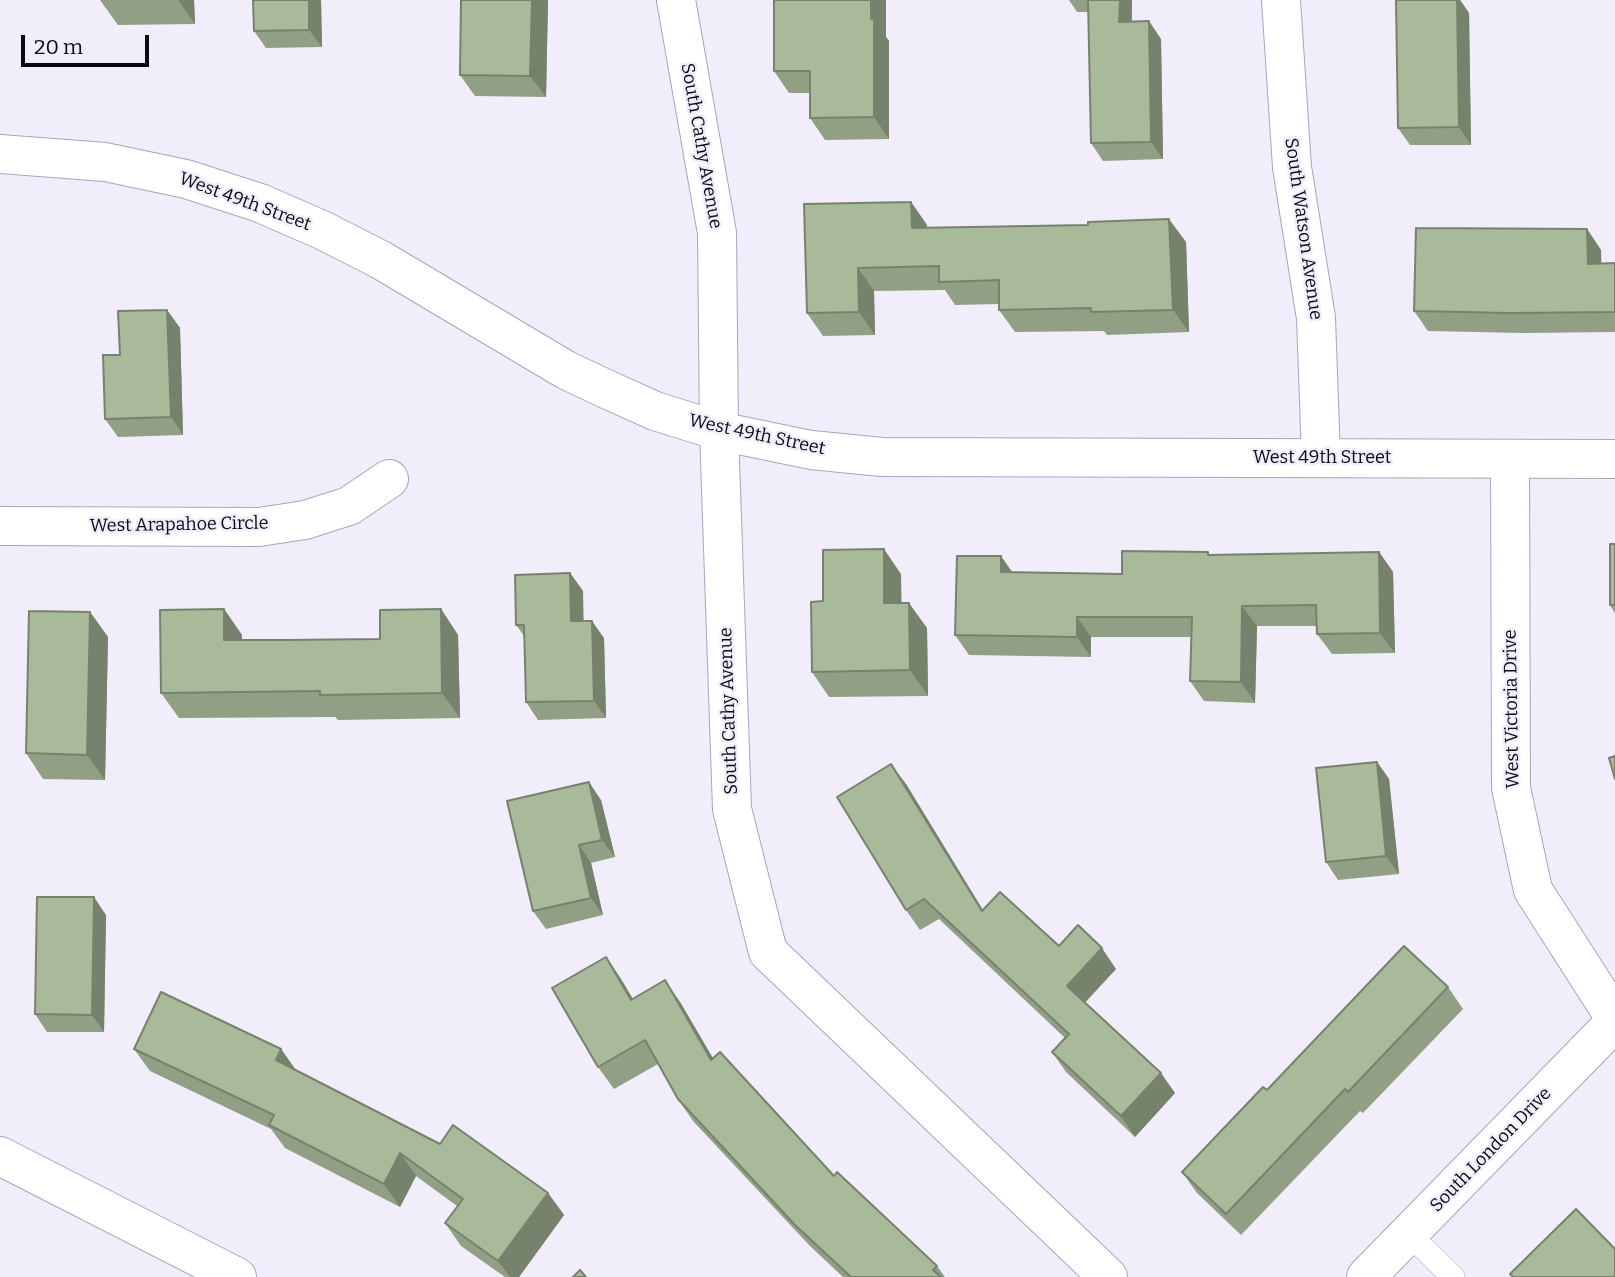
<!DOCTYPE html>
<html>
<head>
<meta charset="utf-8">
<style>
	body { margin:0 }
	#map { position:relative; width:1615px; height:1277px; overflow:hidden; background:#f2edfa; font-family:Bitter,serif }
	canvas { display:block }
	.scale { position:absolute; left:21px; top:35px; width:128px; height:32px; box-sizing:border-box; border:4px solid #0d0913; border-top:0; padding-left:9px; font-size:21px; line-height:24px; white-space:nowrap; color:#0d0913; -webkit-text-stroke:5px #f2edfa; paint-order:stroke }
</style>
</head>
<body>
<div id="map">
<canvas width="1615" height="1277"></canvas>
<div class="scale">20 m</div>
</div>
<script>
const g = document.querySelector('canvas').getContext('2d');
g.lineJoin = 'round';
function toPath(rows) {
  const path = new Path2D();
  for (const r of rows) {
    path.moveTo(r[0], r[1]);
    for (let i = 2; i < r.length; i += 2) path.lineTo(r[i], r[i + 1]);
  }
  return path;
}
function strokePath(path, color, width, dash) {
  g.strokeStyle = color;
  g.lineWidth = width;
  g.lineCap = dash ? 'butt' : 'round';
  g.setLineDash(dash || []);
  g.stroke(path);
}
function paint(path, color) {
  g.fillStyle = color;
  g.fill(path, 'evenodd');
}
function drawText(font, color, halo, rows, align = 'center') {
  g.font = font + ' Bitter,serif';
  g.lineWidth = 5;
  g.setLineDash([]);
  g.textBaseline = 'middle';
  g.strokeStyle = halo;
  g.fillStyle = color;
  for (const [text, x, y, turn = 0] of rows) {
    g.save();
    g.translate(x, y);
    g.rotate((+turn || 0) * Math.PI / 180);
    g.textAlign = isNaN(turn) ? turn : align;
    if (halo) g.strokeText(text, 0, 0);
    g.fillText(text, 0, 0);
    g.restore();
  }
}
const lane = toPath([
	[1409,1234,1453,1277]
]);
const street = toPath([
	[676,0,717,233,719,431,732,809,768,952,1108,1277],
	[1281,0,1292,167,1316,318,1321,457],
	[1510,459,1511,788,1533,890,1615,1018],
	[0,526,259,527,305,520,349,506,389,479],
	[0,1156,237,1277],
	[1366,1277,1615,1022]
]);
const secondary = toPath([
	[0,154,105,162,186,179,260,203,322,230,381,260,566,370,604,388,655,411,719,431,811,450,882,457,1615,459]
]);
const wall = toPath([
	[100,0,194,0,195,24,118,25],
	[253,0,321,0,322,47,266,48,254,31],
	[548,0,546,97,475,96,460,75],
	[774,0,886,0,886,37,889,41,889,139,825,140,810,118,810,93,789,93,774,71],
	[1069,0,1132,0,1132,22,1161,39,1163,159,1103,161,1091,143,1088,12,1077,12],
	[1396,0,1460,0,1469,13,1471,145,1410,145,1398,128],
	[911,202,927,225,927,228,1186,242,1189,332,1107,335,1104,331,1015,332,999,310,999,304,955,305,945,290,874,291,875,335,823,336,807,313],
	[1587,229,1601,250,1601,264,1615,263,1615,332,1524,333,1428,331,1414,311],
	[167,310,180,328,183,435,118,437,105,419,120,355],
	[1615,544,1615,613,1610,605],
	[1379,552,1393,572,1395,653,1332,654,1317,634,1317,626,1257,626,1255,703,1204,701,1190,681,1191,637,1091,637,1091,657,969,655,955,635,1012,572,1122,574,1210,555],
	[570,573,583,591,583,621,604,638,606,718,538,720,526,702,525,637,516,625],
	[901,574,901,603,927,628,928,696,829,697,812,672,823,601],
	[224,609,242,635,242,640,285,640,380,639,441,609,458,635,460,718,338,720,335,717,179,718,161,693],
	[90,612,108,637,105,780,43,779,26,753],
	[1377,762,1389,779,1399,874,1338,880,1326,862],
	[906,784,983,910,1059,946,1116,969,1085,1003,1175,1093,1135,1137,1066,1072,1052,1052,1065,1038,939,919,920,930,906,910],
	[601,800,615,857,591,863,603,915,546,929,533,911],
	[106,915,104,1032,47,1032,35,1014],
	[606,957,621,979,633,999,680,1002,713,1058,834,1176,937,1266,945,1277,843,1277,810,1246,693,1121,678,1099,658,1064,614,1089,598,1067],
	[1448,987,1463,1009,1363,1113,1360,1111,1241,1235,1197,1193,1182,1172,1267,1090],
	[134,1049,281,1049,296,1070,440,1144,548,1193,564,1215,519,1277,505,1277,461,1246,445,1223,457,1206,416,1176,400,1207,285,1148,271,1129,150,1071]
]);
const shadedWall = toPath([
	[178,0,194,0,195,24],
	[309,0,321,0,322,47,309,30],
	[532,0,548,0,546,97,530,76],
	[871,0,886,0,886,37,889,41,889,139,874,117],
	[1120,0,1132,0,1131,40,1119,22],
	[1457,0,1460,0,1469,13,1471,145,1459,127],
	[1149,21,1161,39,1163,159,1151,142],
	[911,202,927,225,928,251,912,228],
	[1169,219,1186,242,1189,332,1173,310],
	[1587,229,1601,250,1602,284,1588,264],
	[858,268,874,291,875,335,859,312],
	[167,310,180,328,183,435,171,417],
	[884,549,901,574,902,628,884,603],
	[1379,552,1393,572,1395,653,1380,633],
	[1001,556,1015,576,1001,572],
	[570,573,583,591,584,639,571,621],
	[909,603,927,628,928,696,910,670],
	[1242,606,1257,626,1255,703,1241,682],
	[224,609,242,635,242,665,224,640],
	[441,609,458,635,460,718,442,693],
	[90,612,108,637,105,780,87,755],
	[1077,617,1091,637,1091,657,1077,637],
	[592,621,604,638,606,718,594,701],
	[1377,762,1389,779,1399,874,1386,856],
	[891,764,906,784,996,932,982,911],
	[589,782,601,800,615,857,602,840],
	[579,845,591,863,603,915,591,898],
	[94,897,106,915,104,1032,92,1015],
	[1102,948,1116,969,1081,1006,1067,986],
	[606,957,621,979,646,1022,631,1000],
	[665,980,680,1002,726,1081,711,1060],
	[281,1049,297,1072,276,1060],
	[1161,1073,1175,1093,1135,1137,1121,1116],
	[400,1153,416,1176,400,1207,384,1184],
	[548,1193,564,1215,519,1277,510,1277,498,1261]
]);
const building = toPath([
	[253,0,309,0,309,30,254,31,253,0],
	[461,0,532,0,530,76,460,75,461,0],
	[774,0,871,0,871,19,874,19,874,117,810,118,810,71,774,71,774,0],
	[1088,0,1120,0,1119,22,1149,21,1151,142,1091,143,1088,0],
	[1396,0,1457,0,1459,127,1398,128,1396,0],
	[911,202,912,228,1088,225,1088,222,1169,219,1173,310,1091,312,1091,308,999,310,999,280,939,282,939,266,858,268,859,312,807,313,804,204,911,202],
	[1416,228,1587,229,1588,264,1615,263,1615,312,1510,313,1414,311,1416,228],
	[167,310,171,417,105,419,103,355,120,355,118,311,167,310],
	[1610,544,1615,544,1615,605,1610,605,1610,544],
	[884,549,884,603,909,603,910,670,812,672,811,602,823,601,823,550,884,549],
	[1122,551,1208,552,1208,555,1379,552,1380,633,1317,634,1316,605,1242,606,1241,682,1190,681,1192,617,1077,617,1077,637,955,635,957,556,1001,556,1001,572,1122,574,1122,551],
	[570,573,571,621,592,621,594,701,526,702,524,625,516,625,515,575,570,573],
	[224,609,224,640,285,640,380,639,380,610,441,609,442,693,320,695,320,691,161,693,160,610,224,609],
	[29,611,90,612,87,755,26,753,29,611],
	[1615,756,1615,779,1609,758,1615,756],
	[1377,762,1386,856,1326,862,1316,768,1377,762],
	[891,764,982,911,1000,892,1059,946,1078,925,1102,948,1067,986,1161,1073,1121,1116,1052,1052,1069,1034,924,899,906,910,837,797,891,764],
	[589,782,602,840,579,845,591,898,533,911,507,801,589,782],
	[37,897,94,897,92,1015,35,1014,37,897],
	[1404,946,1448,987,1348,1092,1345,1089,1226,1214,1182,1172,1263,1087,1267,1090,1404,946],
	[606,957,631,1000,665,980,711,1060,720,1052,834,1176,837,1172,937,1266,933,1270,941,1277,851,1277,795,1225,678,1099,645,1040,598,1067,552,988,606,957],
	[161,992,281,1049,276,1060,440,1144,453,1125,548,1193,498,1261,445,1223,463,1199,400,1153,384,1184,269,1125,274,1115,134,1049,161,992],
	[1576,1209,1615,1249,1615,1277,1513,1277,1510,1274,1576,1209],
	[580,1270,586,1277,573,1277,580,1270]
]);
const streetNames = [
	["South Cathy Avenue",701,146,80],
	["West 49th Street",245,202,20],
	["South Watson Avenue",1303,229,82],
	["West 49th Street",757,435,12],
	["West 49th Street",1322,458],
	["West Arapahoe Circle",179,525,-1],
	["West Victoria Drive",1512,709,-91],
	["South Cathy Avenue",729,711,-92],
	["South London Drive",1491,1150,-46]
];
strokePath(lane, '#ada1c0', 24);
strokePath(street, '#ada1c0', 40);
strokePath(secondary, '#ada1c0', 40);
strokePath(lane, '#fff', 23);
strokePath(street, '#fff', 38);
strokePath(secondary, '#fff', 38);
paint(wall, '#91a085');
paint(shadedWall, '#76826c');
paint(building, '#a9ba9b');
strokePath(building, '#76826c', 2);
drawText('18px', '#0d0913', '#f2edfa', streetNames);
</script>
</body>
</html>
